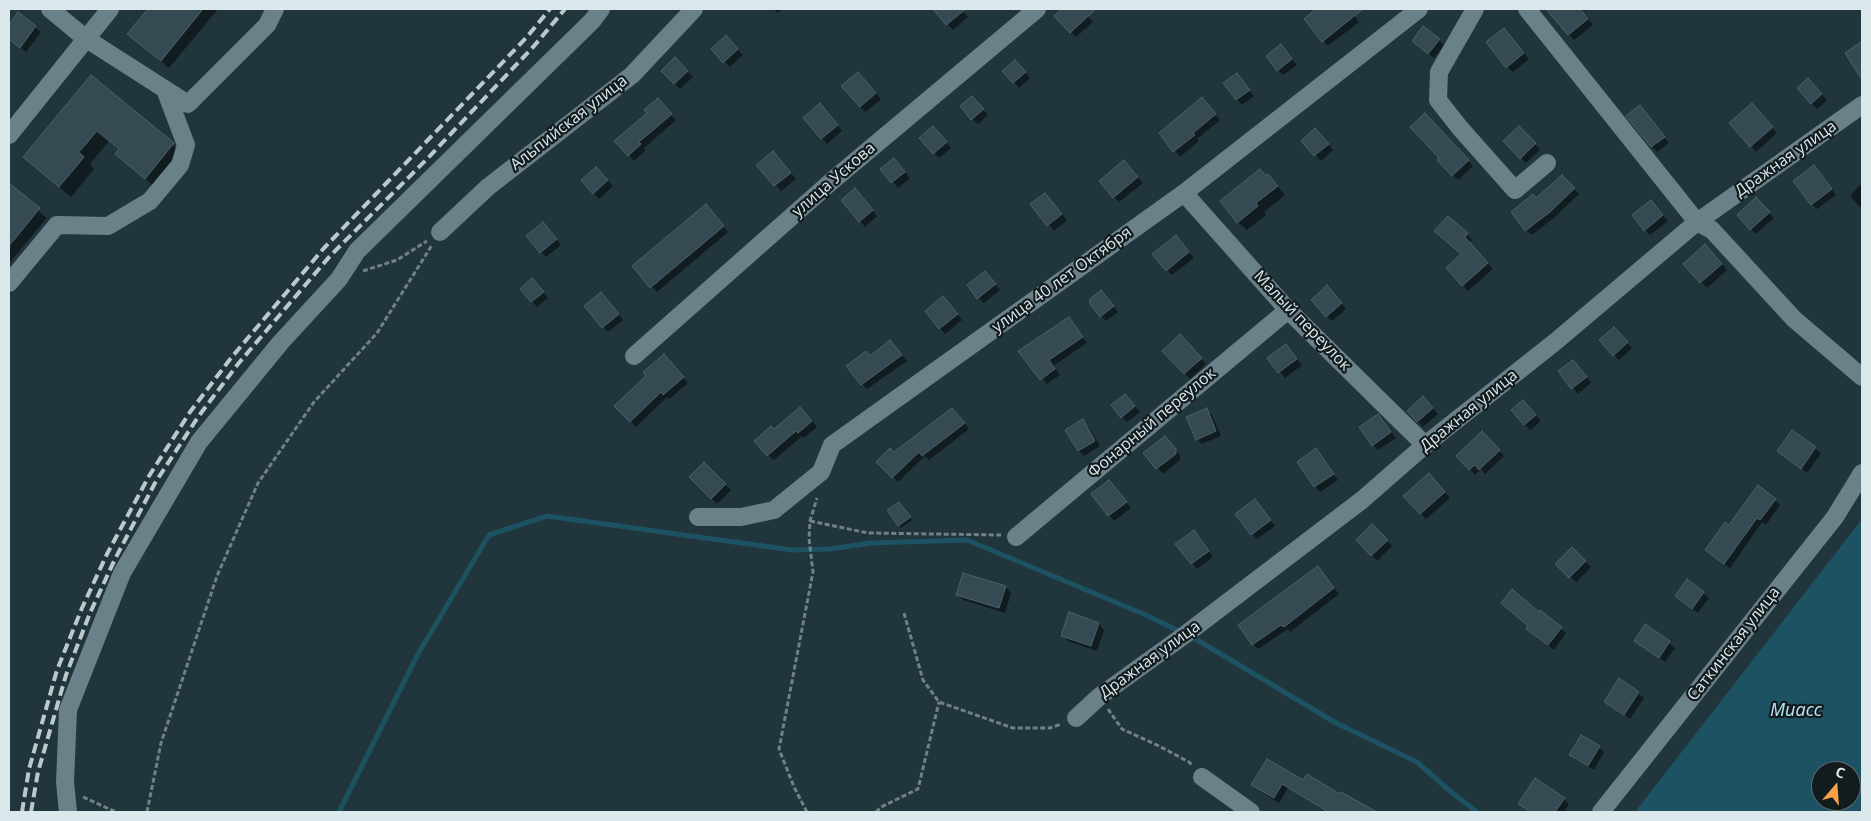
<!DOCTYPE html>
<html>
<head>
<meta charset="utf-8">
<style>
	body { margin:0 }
	#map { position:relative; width:1871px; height:821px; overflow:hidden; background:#21353c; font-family:"Open Sans",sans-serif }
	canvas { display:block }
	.frame { position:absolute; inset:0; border:10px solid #dbe8ec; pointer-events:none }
	.north { position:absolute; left:1811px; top:761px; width:50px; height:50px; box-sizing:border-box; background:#121b1e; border:1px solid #626d70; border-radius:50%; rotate:18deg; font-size:14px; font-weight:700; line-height:20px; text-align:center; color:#dbe8ec }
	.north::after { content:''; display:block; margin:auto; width:18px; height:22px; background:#f7a248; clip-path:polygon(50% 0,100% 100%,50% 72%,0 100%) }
</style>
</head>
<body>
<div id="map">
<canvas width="1871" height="821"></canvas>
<div class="frame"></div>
<div class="north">С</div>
</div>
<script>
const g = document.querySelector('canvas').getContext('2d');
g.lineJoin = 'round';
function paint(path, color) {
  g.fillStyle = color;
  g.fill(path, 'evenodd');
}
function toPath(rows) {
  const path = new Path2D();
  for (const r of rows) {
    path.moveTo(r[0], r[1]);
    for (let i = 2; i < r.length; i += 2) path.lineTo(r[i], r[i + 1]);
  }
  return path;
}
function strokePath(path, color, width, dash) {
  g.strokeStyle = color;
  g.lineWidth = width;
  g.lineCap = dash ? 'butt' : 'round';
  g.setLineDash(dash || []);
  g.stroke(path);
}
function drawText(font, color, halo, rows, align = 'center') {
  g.font = font + ' "Open Sans",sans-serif';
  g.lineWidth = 4.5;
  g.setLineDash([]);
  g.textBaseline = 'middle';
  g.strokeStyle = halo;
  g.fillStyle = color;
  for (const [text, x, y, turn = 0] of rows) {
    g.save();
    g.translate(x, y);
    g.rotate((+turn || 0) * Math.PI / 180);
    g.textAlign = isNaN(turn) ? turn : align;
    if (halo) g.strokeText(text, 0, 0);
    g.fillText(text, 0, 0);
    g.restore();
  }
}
const water = toPath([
	[1862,518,1862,812,1635,812,1862,519],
	[1821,771,1851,771,1851,801,1821,801]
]);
const shadow = toPath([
	[149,9,218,9,169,68,129,33],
	[773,9,782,9,778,13],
	[934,9,961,9,968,17,953,30],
	[1064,9,1082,9,1093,22,1076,37,1056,16],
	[1318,9,1349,9,1359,22,1328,46,1305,19],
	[1553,9,1580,9,1593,25,1574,40,1550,11],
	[18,14,41,32,26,52,9,39,9,27],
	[1509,35,1529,59,1513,72,1507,67],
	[726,37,743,55,730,67,712,49],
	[1439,40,1444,45,1434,58,1419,46],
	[1281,46,1297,65,1283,75,1278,70],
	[675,59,693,77,680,89,662,71],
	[1021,67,1030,78,1019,88,1014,82],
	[1237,75,1254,96,1242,105,1237,99],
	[92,77,185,156,157,189,117,154,120,150,109,141,90,164,94,169,71,197,25,157],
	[863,79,881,99,866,112,860,107],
	[1813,85,1827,100,1817,109,1811,103],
	[977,103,988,115,978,124,972,119],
	[1207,104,1220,120,1197,139,1199,141,1180,157,1160,133],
	[663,105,676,120,644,148,646,150,634,161,629,155],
	[825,110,842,131,827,144,804,118],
	[1757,110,1777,133,1756,152,1751,146],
	[1645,112,1669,143,1657,152,1628,116],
	[1425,115,1473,166,1458,180,1438,160,1440,158],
	[1519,128,1540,150,1526,163,1505,141],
	[938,133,951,148,939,158,934,153],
	[1321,135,1333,150,1321,161,1303,141],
	[778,158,796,179,781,191,758,165],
	[899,165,910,178,898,188,882,169],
	[1130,167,1143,183,1119,202,1114,197],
	[596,168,613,186,599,199,582,180],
	[1819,172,1836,195,1817,209,1812,204],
	[1562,176,1579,194,1555,217,1532,235,1526,230],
	[1266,177,1276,184,1285,195,1264,212,1266,215,1247,230,1238,222],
	[1862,183,1862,209,1850,196],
	[9,185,47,218,10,262,9,261],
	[1045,194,1067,220,1054,231,1032,205],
	[860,196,877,216,865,227,860,221],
	[1756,199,1774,218,1756,234,1751,229],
	[1651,202,1668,221,1650,235,1645,230],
	[711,211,728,232,657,292,634,267],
	[548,229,561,245,546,257,541,252],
	[1467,234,1472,240,1469,243,1493,269,1468,291,1447,268,1462,255,1441,236],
	[1181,242,1194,258,1172,275,1167,270],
	[1710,251,1727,270,1707,288,1684,264],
	[990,278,1000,290,984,303,978,298],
	[538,285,548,298,537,307,521,289],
	[1332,292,1346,309,1332,321,1327,316],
	[1107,297,1118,312,1106,321,1101,316],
	[606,299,623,320,608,332,603,327],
	[949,303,962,320,945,334,926,312],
	[1069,319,1087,343,1053,366,1060,375,1047,384,1020,351],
	[1619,334,1632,348,1619,360,1614,355],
	[1180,336,1206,364,1190,379,1164,351],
	[1286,345,1302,365,1285,378,1269,358],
	[895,347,907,361,867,389,862,384,870,357],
	[669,361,688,383,669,399,667,397,636,427,616,406],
	[1579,367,1591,383,1578,394,1560,372],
	[1130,401,1140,412,1127,422,1122,417],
	[1429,404,1438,414,1423,427,1408,411],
	[1529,407,1541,421,1530,430,1513,410],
	[1206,409,1212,415,1221,436,1202,444,1197,439],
	[806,414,817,427,804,438,802,436,774,460,768,455,774,431],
	[958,415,969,429,929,460,925,456,898,482,878,462,894,454],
	[1378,416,1396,438,1378,450,1373,445],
	[1082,421,1088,426,1100,446,1084,456,1079,451,1067,431],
	[1793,432,1821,453,1807,473,1779,451],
	[1482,433,1504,456,1485,474,1481,469,1475,475,1458,456],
	[1170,443,1180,455,1180,460,1163,474,1145,453],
	[1316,450,1338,480,1320,492,1315,486],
	[704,464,731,490,717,504,691,477],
	[1434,480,1450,498,1426,519,1405,496],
	[1114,487,1131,508,1114,521,1092,494],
	[1775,500,1780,505,1766,525,1762,522,1730,568,1706,550,1729,526],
	[1255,501,1275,526,1257,539,1252,534],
	[902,506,912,520,901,528,889,510],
	[1372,526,1392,546,1377,561,1357,540],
	[1199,537,1213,557,1197,569,1192,563],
	[1572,549,1591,567,1576,582,1557,564],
	[1318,568,1339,594,1290,632,1288,629,1258,649,1253,644],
	[1687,581,1709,598,1698,613,1676,596],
	[1006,587,1011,593,1005,613,963,600,957,594],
	[1070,614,1099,624,1104,630,1097,651,1068,641,1062,635],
	[1539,614,1566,633,1554,650,1528,629],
	[1645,626,1675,648,1665,662,1636,641],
	[1638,693,1644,698,1630,719,1606,701],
	[1599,747,1604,752,1594,770,1576,760,1571,755],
	[1303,782,1341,795,1366,807,1371,812,1327,812,1288,788,1279,803,1258,790,1253,785],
	[1564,799,1569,804,1564,812,1531,812,1520,803]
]);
const stream = toPath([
	[1189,635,1336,723,1417,762,1450,791,1477,812],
	[339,812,418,654,489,535,547,516,792,550,830,549,871,543,967,540,1146,615,1181,632]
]);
const building = toPath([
	[148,9,203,9,161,61,127,34,148,9],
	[933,9,966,9,946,25,933,9],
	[1062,9,1096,9,1070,33,1054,16,1062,9],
	[1316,9,1363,9,1322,42,1304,19,1316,9],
	[1546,9,1580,9,1588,19,1568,35,1546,9],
	[18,12,36,26,20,48,9,39,9,25,18,12],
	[1423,26,1440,39,1428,54,1412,41,1423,26],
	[1504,28,1524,53,1506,68,1486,42,1504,28],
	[726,35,738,49,723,63,711,49,726,35],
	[1862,41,1862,80,1845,53,1862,41],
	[1281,44,1292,59,1277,71,1266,56,1281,44],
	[675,57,688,71,674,84,661,71,675,57],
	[1015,60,1026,72,1013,83,1002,71,1015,60],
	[858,72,876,93,860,107,841,86,858,72],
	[1237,73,1250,90,1236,100,1223,83,1237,73],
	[91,75,174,143,145,179,115,154,119,149,97,131,79,152,84,157,59,187,23,157,91,75],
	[1808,78,1822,94,1811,104,1797,88,1808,78],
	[972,96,984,109,971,120,960,106,972,96],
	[1202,97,1216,114,1193,133,1195,135,1173,152,1159,133,1202,97],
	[658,98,672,114,639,142,641,144,628,156,614,141,647,113,644,110,658,98],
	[820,103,838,125,821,139,803,118,820,103],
	[1752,103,1773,127,1750,147,1729,123,1752,103],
	[1640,105,1665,137,1651,147,1626,116,1640,105],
	[1425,113,1469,160,1452,176,1437,160,1439,158,1410,127,1425,113],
	[933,126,947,142,933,154,919,138,933,126],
	[1519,126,1536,143,1520,159,1503,141,1519,126],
	[1315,128,1329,144,1314,156,1301,141,1315,128],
	[773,151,791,173,774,186,756,165,773,151],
	[894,158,905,172,891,183,880,169,894,158],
	[1124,160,1138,177,1113,198,1099,181,1124,160],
	[1814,165,1832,189,1811,205,1793,181,1814,165],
	[596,167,608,180,593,194,581,180,596,167],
	[1260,169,1266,176,1268,174,1278,186,1256,203,1258,206,1237,223,1220,201,1260,169],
	[1562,175,1575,188,1550,212,1525,231,1511,212,1533,194,1536,198,1562,175],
	[9,183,40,208,9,246,9,183],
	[855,188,873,210,859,222,841,200,855,188],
	[1045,193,1062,214,1047,226,1030,204,1045,193],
	[1756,197,1770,212,1750,230,1737,215,1756,197],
	[1651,200,1663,215,1644,231,1632,215,1651,200],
	[706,204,724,226,650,288,632,266,706,204],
	[1448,216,1468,233,1465,237,1488,263,1462,286,1446,268,1461,254,1434,231,1448,216],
	[543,222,557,239,540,253,526,236,543,222],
	[1176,235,1189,252,1166,271,1152,254,1176,235],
	[1705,244,1722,264,1700,283,1683,264,1705,244],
	[985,271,996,284,977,299,967,285,985,271],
	[532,278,544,292,531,302,520,289,532,278],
	[1327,285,1342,303,1326,317,1311,300,1327,285],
	[1101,290,1114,306,1100,317,1090,304,1090,299,1101,290],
	[601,292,619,314,602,328,584,306,601,292],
	[943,296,958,314,939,329,925,311,943,296],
	[1069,317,1083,337,1049,360,1055,369,1040,380,1018,351,1069,317],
	[1614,327,1628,342,1613,356,1599,340,1614,327],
	[1180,334,1202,358,1184,374,1162,351,1180,334],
	[890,340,902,355,861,385,846,366,866,351,870,356,890,340],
	[1286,344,1297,359,1278,373,1267,358,1286,344],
	[664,354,684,377,663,395,661,392,630,422,614,406,646,376,643,372,664,354],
	[1573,360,1587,377,1571,389,1558,371,1573,360],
	[1125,394,1135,406,1121,418,1111,405,1125,394],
	[1423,396,1433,408,1417,422,1407,411,1423,396],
	[1523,400,1536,415,1524,425,1511,410,1523,400],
	[800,407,812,421,798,433,796,431,767,456,754,441,771,426,774,429,800,407],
	[952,408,965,423,922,456,919,452,892,478,876,462,890,448,894,452,952,408],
	[1207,408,1216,431,1196,440,1186,417,1207,408],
	[1378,414,1391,432,1372,446,1359,427,1378,414],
	[1083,419,1095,441,1078,451,1065,430,1083,419],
	[1792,430,1816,447,1801,469,1777,451,1792,430],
	[1482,431,1500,450,1479,470,1475,465,1469,470,1456,456,1482,431],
	[1165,436,1176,449,1176,454,1156,469,1143,453,1165,436],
	[1316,448,1334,474,1314,487,1297,462,1316,448],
	[704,462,726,484,711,499,689,477,704,462],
	[1429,473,1445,492,1420,514,1403,496,1429,473],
	[1109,480,1127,502,1108,516,1091,494,1109,480],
	[1758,485,1776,499,1760,520,1757,518,1724,564,1705,550,1725,522,1729,525,1758,485],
	[1255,499,1271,520,1251,535,1235,514,1255,499],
	[899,502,911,517,898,526,887,510,899,502],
	[1372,524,1388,540,1371,556,1356,540,1372,524],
	[1194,530,1209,551,1191,564,1175,544,1194,530],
	[1572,547,1586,561,1569,578,1555,564,1572,547],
	[1318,566,1334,588,1284,627,1281,625,1252,645,1238,625,1318,566],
	[963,573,1006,586,999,608,956,595,963,573],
	[1687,579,1704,592,1692,609,1675,596,1687,579],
	[1512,589,1539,612,1540,610,1562,627,1548,645,1526,629,1528,626,1501,603,1512,589],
	[1069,612,1099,623,1091,646,1061,636,1069,612],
	[1645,624,1670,641,1659,658,1634,641,1645,624],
	[1619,678,1639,692,1624,715,1604,702,1619,678],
	[1581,735,1600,746,1588,766,1569,755,1581,735],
	[1267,759,1303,780,1307,774,1340,794,1341,792,1377,812,1328,812,1282,784,1274,798,1251,785,1267,759],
	[1535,778,1565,798,1555,812,1531,812,1518,804,1535,778]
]);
const path = toPath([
	[363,271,397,260,427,241],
	[810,521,868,533,1001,535],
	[904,613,923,680,939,702,1013,728,1050,728,1061,724],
	[1108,709,1122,729,1159,746,1189,762,1192,765],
	[83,797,116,812],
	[147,812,161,743,217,576,258,483,314,402,377,333,432,245],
	[807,812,794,787,779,749,813,572,809,539,810,521,817,498],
	[876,812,881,807,918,789,939,702]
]);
const minor = toPath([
	[50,9,85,38,188,104,267,25,275,9],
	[1475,9,1439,72,1438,100,1460,128,1515,190,1547,163],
	[1527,9,1697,222,1712,230,1794,319,1862,377],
	[9,135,110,9],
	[1184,193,1288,310,1425,445],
	[440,232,488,187,632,75,694,9],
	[9,283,57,225,108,226,150,201,180,165,186,145,166,92],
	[634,356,833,180,1037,9],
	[698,517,741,517,774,510,821,472,832,445,1184,193,1419,9],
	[1016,537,1288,310],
	[1076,718,1100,696,1186,634,1362,500,1425,445,1555,342,1697,222,1862,105],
	[1202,777,1251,812],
	[68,812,65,782,68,710,122,573,199,442,281,342,339,279,357,251,592,21,601,9],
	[1601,812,1835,517,1862,473]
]);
const rail = toPath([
	[22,812,29,769,57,670,82,608,107,554,149,476,190,412,231,358,324,248,526,38,550,9],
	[31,812,38,772,66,675,90,613,115,559,155,483,198,417,238,364,330,256,426,160,534,46,565,9]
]);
const streetNames = [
	["Альпийская улица",569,123,-38],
	["Дражная улица",1786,159,-35],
	["улица Ускова",834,180,-41],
	["улица 40 лет Октября",1062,280,-36],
	["Малый переулок",1302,321,46],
	["Дражная улица",1469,411,-39],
	["Фонарный переулок",1152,423,-40],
	["Саткинская улица",1734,644,-52],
	["Дражная улица",1150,660,-36]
];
const waterNames = [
	["Миасс",1796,711]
];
paint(water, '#1d5263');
paint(shadow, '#0007');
strokePath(stream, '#1d5263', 5);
paint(building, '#354a52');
strokePath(building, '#4c6269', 1);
strokePath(path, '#708187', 3, [5, 2.5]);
strokePath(minor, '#6b818a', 18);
strokePath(rail, '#bbc9cd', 4, [10, 5]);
drawText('16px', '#dbe8ec', '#121b1e', streetNames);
drawText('italic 18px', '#b8e8f9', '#121b1e', waterNames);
</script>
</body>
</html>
